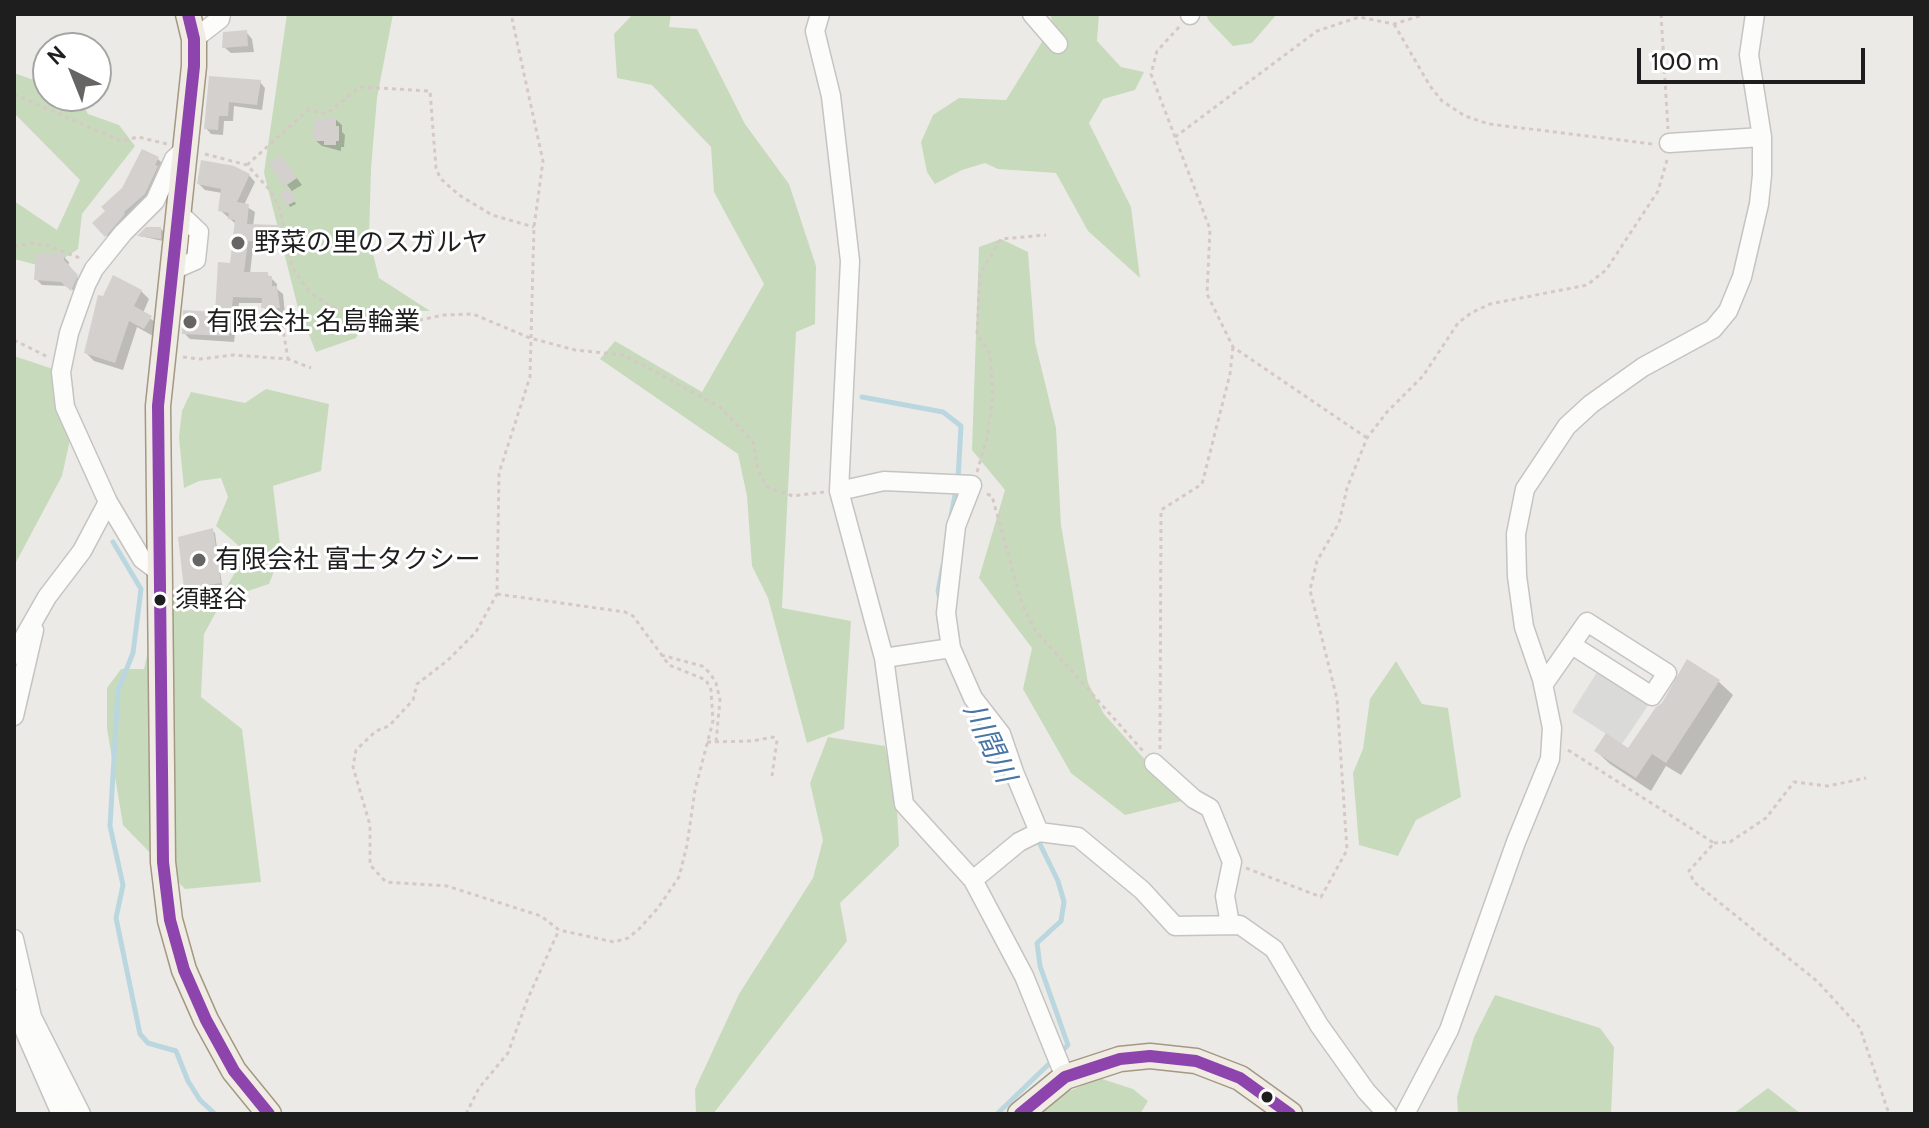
<!DOCTYPE html>
<html>
<head>
<meta charset="utf-8">
<style>
	body { margin:0 }
	#map { position:relative; width:1929px; height:1128px; overflow:hidden; background:#eceae7; font-family:Cabin,sans-serif }
	canvas { display:block }
	.frame { position:absolute; inset:0; border:16px solid #1e1e1e; pointer-events:none }
	.north { position:absolute; left:32px; top:32px; width:80px; height:80px; box-sizing:border-box; background:#fff; border:2px solid #a5a5a5; border-radius:50%; rotate:317deg; font-size:22px; font-weight:700; line-height:32px; text-align:center; color:#1e1e1e }
	.north::after { content:''; display:block; margin:auto; width:28px; height:36px; background:#666564; clip-path:polygon(50% 0,100% 100%,50% 72%,0 100%) }
	.scale { position:absolute; left:1637px; top:48px; width:228px; height:36px; box-sizing:border-box; border:4px solid #1e1e1e; border-top:0; padding-left:10px; font-size:24px; line-height:28px; white-space:nowrap; color:#1e1e1e; -webkit-text-stroke:6px #fff; paint-order:stroke }
</style>
</head>
<body>
<div id="map">
<canvas width="1929" height="1128"></canvas>
<div class="frame"></div>
<div class="north">N</div>
<div class="scale">100 m</div>
</div>
<script>
const g = document.querySelector('canvas').getContext('2d');
g.lineJoin = 'round';
function paint(path, color) {
  g.fillStyle = color;
  g.fill(path, 'evenodd');
}
function toPath(rows) {
  const path = new Path2D();
  for (const r of rows) {
    path.moveTo(r[0], r[1]);
    for (let i = 2; i < r.length; i += 2) path.lineTo(r[i], r[i + 1]);
  }
  return path;
}
function strokePath(path, color, width, dash) {
  g.strokeStyle = color;
  g.lineWidth = width;
  g.lineCap = dash ? 'butt' : 'round';
  g.setLineDash(dash || []);
  g.stroke(path);
}
function drawText(font, color, halo, rows, align = 'center') {
  g.font = font + ' Cabin,"Noto Sans JP",sans-serif';
  g.lineWidth = 6;
  g.setLineDash([]);
  g.textBaseline = 'middle';
  g.strokeStyle = halo;
  g.fillStyle = color;
  for (const [text, x, y, turn = 0] of rows) {
    g.save();
    g.translate(x, y);
    g.rotate((+turn || 0) * Math.PI / 180);
    g.textAlign = isNaN(turn) ? turn : align;
    if (halo) g.strokeText(text, 0, 0);
    g.fillText(text, 0, 0);
    g.restore();
  }
}
const religious = toPath([
	[1599,669,1651,701,1622,744,1572,712]
]);
const forest = toPath([
	[287,14,393,14,377,98,371,169,369,238,379,278,430,311,371,310,356,338,316,352,298,308,264,173],
	[633,14,671,14,669,27,697,29,745,124,789,184,816,266,815,324,796,332,782,608,851,621,844,729,807,743,768,598,752,566,747,496,738,454,600,359,615,341,702,392,764,284,714,192,711,147,652,85,617,78,614,34],
	[1050,14,1099,14,1097,41,1121,67,1144,72,1135,90,1103,99,1089,123,1131,207,1140,278,1088,231,1056,173,998,169,985,163,962,170,935,184,927,172,921,142,933,115,959,98,1006,100,1053,24],
	[1206,14,1277,14,1252,43,1233,46,1209,21],
	[14,73,48,85,48,96,78,96,88,114,119,125,135,146,82,214,78,249,49,268,14,259,14,201,57,230,80,180,14,113],
	[1001,239,1028,252,1035,342,1056,428,1061,525,1088,683,1104,714,1182,801,1125,815,1071,773,1023,689,1032,648,979,578,1005,490,972,450,979,247],
	[14,356,53,369,75,417,62,476,14,566],
	[266,389,329,404,321,471,273,486,281,553,269,584,239,594,220,605,204,634,201,697,242,729,261,882,185,889,123,825,107,728,107,688,121,669,144,669,161,596,224,591,247,553,216,526,228,497,221,478,199,481,184,488,179,437,182,411,191,392,245,403],
	[1396,661,1422,704,1448,708,1461,797,1416,820,1398,856,1359,845,1353,773,1363,749,1370,699],
	[828,737,885,746,897,809,899,846,840,903,847,941,713,1114,696,1114,695,1089,739,994,813,878,823,840,810,783],
	[1495,995,1600,1028,1614,1047,1611,1114,1458,1114,1457,1097,1474,1037],
	[1099,1078,1133,1089,1148,1101,1140,1114,1034,1114,1045,1102],
	[1768,1088,1801,1114,1733,1114]
]);
const shadow = toPath([
	[246,32,252,39,254,52,231,53,224,47],
	[211,78,260,82,265,88,262,110,234,106,233,121,224,121,223,135,211,134,206,128],
	[335,119,342,125,342,132,345,135,344,147,341,147,341,151,322,146,315,140],
	[281,157,302,185,290,192,296,204,290,207,283,194,291,190,271,164],
	[158,159,164,165,151,200,112,241,95,223],
	[249,175,255,182,244,205,255,212,253,226,278,227,284,233,284,248,253,247,250,274,267,274,277,284,277,289,283,294,285,314,270,313,263,307,264,303,239,303,234,342,190,339,184,333,216,315,232,265,237,225,220,210,222,193,205,190,199,184],
	[161,229,163,231,163,241,140,236],
	[63,256,69,262,68,268,82,282,77,294,68,286,42,285,36,279],
	[141,291,149,299,143,313,159,325,153,336,137,327,123,370,94,361,86,353],
	[212,531,215,533,222,585,188,591,186,588],
	[1688,662,1719,682,1733,695,1681,775,1666,766,1651,791,1610,764,1596,751,1629,751,1664,704]
]);
const stream = toPath([
	[862,397,943,412,961,426,958,480],
	[951,516,956,490],
	[113,542,141,589,133,653,118,690,110,826,123,885,116,918,140,1034,148,1043,176,1051,188,1081,200,1100,215,1114],
	[940,599,938,591,943,565],
	[973,711,1010,784],
	[1036,836,1058,881,1064,902,1061,921,1037,943,1040,966,1068,1045,1060,1053],
	[997,1114,1053,1060]
]);
const building = toPath([
	[247,30,248,46,222,48,223,32],
	[209,76,261,80,257,105,229,102,228,116,219,116,218,130,204,129],
	[323,117,336,117,336,126,339,126,339,141,336,141,336,145,324,145,324,141,313,141,314,119,323,119],
	[142,149,159,157,155,165,158,166,145,194,124,212,125,214,105,237,92,223,105,211,101,207,122,188],
	[281,155,297,178,284,187,269,163],
	[201,160,234,166,250,174,237,202,249,204,247,224,279,225,278,242,248,241,244,272,268,272,268,276,272,276,272,286,277,286,280,308,261,308,262,298,233,297,229,336,182,334,183,310,215,312,218,262,230,263,235,220,228,219,229,213,218,211,221,189,197,184],
	[290,188,296,201,286,206,280,193],
	[146,227,161,227,161,239,137,236],
	[36,253,64,254,64,260,78,275,71,291,61,282,34,280],
	[113,275,142,290,134,306,152,316,144,329,129,321,115,363,84,353,98,295,103,296],
	[213,528,221,583,184,589,178,537],
	[1687,659,1720,680,1666,763,1652,754,1636,778,1594,751,1606,733,1628,748,1656,707,1662,703]
]);
const path = toPath([
	[1661,14,1668,129],
	[1394,24,1430,86,1442,101,1465,116,1489,124,1653,144],
	[1179,27,1157,51,1151,74,1210,229,1207,294,1233,347,1367,438],
	[14,94,121,141,138,137,167,144],
	[1175,137,1317,31,1359,17,1394,24,1426,14],
	[205,154,247,165,269,189,279,206,293,269,310,292,331,307,414,321,444,315,473,314,530,338,575,350,624,355,720,407,753,442,758,471,767,487,793,496,825,492],
	[247,165,308,110,326,114,360,87,430,91,436,168,440,178,459,195,492,215,534,227],
	[14,246,31,243,46,245,82,259],
	[281,317,288,359],
	[14,340,48,357],
	[183,357,200,359,233,355,288,359,311,368],
	[977,472,987,438,993,396,990,354,977,333,980,274,1001,239,1046,235],
	[987,494,992,496,1022,604,1035,630,1143,751],
	[497,594,625,612,633,616,669,665,706,680,711,690,713,721,695,790,687,845,679,877,658,908,639,929,628,938,614,942,559,930,541,916,447,886,386,882,370,865,370,825,353,767,356,750,376,731,389,726,413,700,417,684,447,661,476,632,497,594,499,473,530,377,534,227,543,161,511,14],
	[661,655,702,666,710,673,716,683,720,700,716,742],
	[707,742,752,741,773,737,777,740,772,776],
	[1160,749,1161,510,1202,484,1230,374,1233,347],
	[1568,750,1714,843,1689,871,1694,882,1817,981,1860,1028,1889,1114],
	[1714,843,1730,842,1766,818,1794,782,1828,786,1866,778],
	[1246,868,1321,897,1347,850,1337,699,1310,590,1317,561,1339,523,1347,488,1367,438,1387,412,1423,376,1458,323,1471,313,1490,304,1587,285,1606,270,1658,191,1667,160],
	[466,1114,479,1088,508,1053,528,998,559,930]
]);
const minor = toPath([
	[820,14,815,31,831,96,850,261,839,491,884,658,904,804,973,880,1024,976,1065,1077],
	[1032,14,1058,44],
	[1190,14,1190,15],
	[194,39,220,19,221,14],
	[1669,143,1762,137],
	[173,270,196,260,199,232,179,213],
	[839,491,884,481,972,485,956,526,946,613,951,648,973,698,1001,734,1014,772,1039,832],
	[158,571,142,559,108,502,65,407,61,372,69,333,86,285,94,269,123,233,155,201,174,159,185,149],
	[14,655,47,597,82,551,108,502],
	[884,658,951,648],
	[1543,685,1587,622,1667,673,1652,696,1572,645],
	[14,716,34,630],
	[1154,763,1194,799,1210,808,1232,862,1225,896,1230,924],
	[973,880,1019,842,1039,832,1078,837,1142,890,1175,926,1240,925,1274,949,1319,1025,1366,1091,1387,1114],
	[14,939,32,1017,81,1114],
	[14,999,26,1034,61,1114],
	[1405,1114,1449,1030,1516,842,1550,759,1552,728,1542,679,1524,627,1517,576,1516,534,1525,489,1567,426,1591,404,1643,367,1713,329,1728,311,1742,277,1759,204,1762,175,1762,137,1749,55,1755,14]
]);
const major = toPath([
	[188,14,194,39,194,66,158,406,163,862,170,920,184,970,206,1020,234,1071,269,1114],
	[1020,1114,1065,1077,1120,1059,1150,1056,1196,1061,1240,1078,1290,1114]
]);
const bus1 = toPath([
	[188,14,194,39,194,66,158,406,163,862,170,920,184,970,206,1020,234,1071,269,1114],
	[1020,1114,1065,1077,1120,1059,1150,1056,1196,1061,1240,1078,1290,1114]
]);
const markers = [
	[238,243,8,"#666564"],
	[190,322,8,"#666564"],
	[199,560,8,"#666564"],
	[160,600,7,"#1e1e1e"],
	[1267,1097,7,"#1e1e1e"]
];
const busNames = [
	["須軽谷",175,600]
];
const poiNames = [
	["野菜の里のスガルヤ",254,243],
	["有限会社 名島輪業",206,322],
	["有限会社 富士タクシー",215,560]
];
const waterNames = [
	["川間川",989,743,65]
];
paint(religious, '#dadad8');
paint(forest, '#c7dbbc');
paint(shadow, '#0003');
strokePath(stream, '#bad7e0', 5);
paint(building, '#d3d0ce');
strokePath(minor, '#c5c4c3', 21);
strokePath(major, '#a39883', 27);
strokePath(path, '#d6c8c6', 3, [4, 4]);
strokePath(minor, '#fcfcfb', 18);
strokePath(major, '#f0ece4', 24);
strokePath(bus1, '#8e44ad', 12);
for (const [x, y, r, color] of markers) {
  const dot = new Path2D();
  dot.arc(x, y, r, 0, 2 * Math.PI);
  g.fillStyle = color;
  g.fill(dot);
  strokePath(dot, '#fff', 3);
}
drawText('24px', '#1e1e1e', '#fff', busNames, 'left');
drawText('26px', '#1e1e1e', '#fff', poiNames, 'left');
drawText('italic 28px', '#4776a6', '#fff', waterNames);
</script>
</body>
</html>
